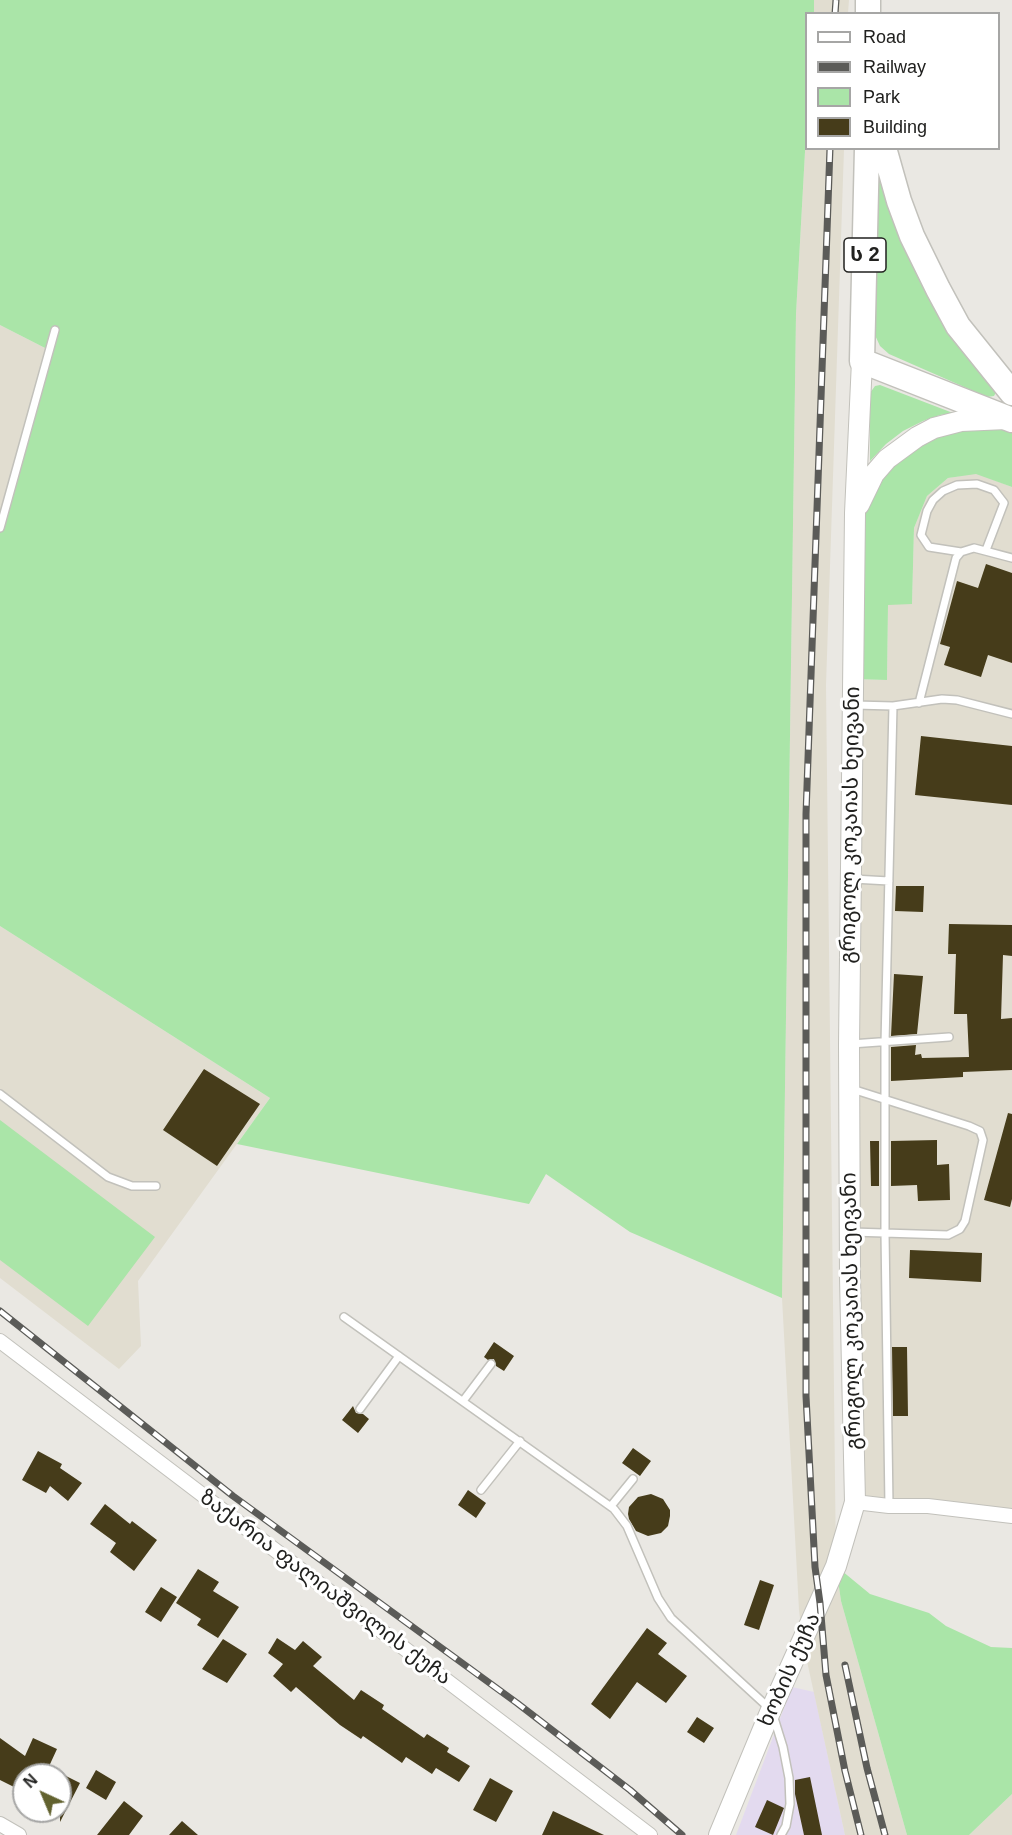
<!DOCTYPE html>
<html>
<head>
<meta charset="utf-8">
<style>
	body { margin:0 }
	#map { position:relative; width:1012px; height:1835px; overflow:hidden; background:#eae8e3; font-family:Arial,sans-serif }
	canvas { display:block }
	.legend { position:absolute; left:805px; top:12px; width:195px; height:138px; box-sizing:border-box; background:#fff; border:2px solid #a6a6a5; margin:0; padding:8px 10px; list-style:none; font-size:18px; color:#21211f }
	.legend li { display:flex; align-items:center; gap:12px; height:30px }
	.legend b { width:30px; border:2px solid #a6a6a5 }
	.north { position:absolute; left:12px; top:1763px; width:60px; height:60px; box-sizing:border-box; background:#fff; border:2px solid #a6a6a5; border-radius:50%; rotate:316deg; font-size:16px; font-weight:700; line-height:24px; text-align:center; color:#21211f }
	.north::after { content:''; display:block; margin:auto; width:21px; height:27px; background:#62622f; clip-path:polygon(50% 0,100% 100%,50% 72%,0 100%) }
</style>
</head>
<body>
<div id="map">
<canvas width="1012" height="1835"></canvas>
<ul class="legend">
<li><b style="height:8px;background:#fff"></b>Road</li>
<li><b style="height:8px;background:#5b5b58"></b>Railway</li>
<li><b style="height:16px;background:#aae5a8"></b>Park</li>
<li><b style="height:16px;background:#463c1a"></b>Building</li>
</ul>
<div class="north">N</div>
</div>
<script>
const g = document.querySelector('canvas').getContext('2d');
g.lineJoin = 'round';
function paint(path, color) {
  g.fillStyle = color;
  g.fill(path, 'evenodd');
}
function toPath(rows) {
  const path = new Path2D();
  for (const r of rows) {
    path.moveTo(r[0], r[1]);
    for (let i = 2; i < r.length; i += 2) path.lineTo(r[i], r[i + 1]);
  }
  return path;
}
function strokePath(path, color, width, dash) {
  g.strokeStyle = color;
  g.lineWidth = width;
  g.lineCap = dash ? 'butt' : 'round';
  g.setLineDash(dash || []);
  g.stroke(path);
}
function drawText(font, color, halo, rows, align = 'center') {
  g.font = font + ' Arial,"Noto Sans Georgian",sans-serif';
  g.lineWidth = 6;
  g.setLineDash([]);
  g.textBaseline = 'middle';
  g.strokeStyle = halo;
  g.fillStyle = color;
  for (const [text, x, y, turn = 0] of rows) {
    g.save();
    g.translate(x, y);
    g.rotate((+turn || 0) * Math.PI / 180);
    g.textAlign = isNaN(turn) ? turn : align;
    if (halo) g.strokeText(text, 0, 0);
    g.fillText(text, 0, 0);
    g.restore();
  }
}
const commercial = toPath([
	[792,1687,814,1692,845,1835,736,1835]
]);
const built = toPath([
	[814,0,849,0,848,13,814,14],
	[806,134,806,148,844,149,826,685,836,1566,841,1601,907,1835,845,1835,803,1643,799,1610,782,1298,796,314],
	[0,325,49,350,0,528],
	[976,473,1012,487,1012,1516,855,1502,853,679,887,680,888,604,912,604,914,528,927,496,948,478],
	[0,926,270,1098,138,1281,141,1346,119,1369,0,1278],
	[1012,1794,1012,1835,969,1835]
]);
const green = toPath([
	[0,0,814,0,814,13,806,14,806,134,796,314,782,1298,630,1232,546,1174,529,1204,237,1144,270,1098,0,926,0,528,49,350,0,325],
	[876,173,882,173,885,179,890,210,901,240,997,390,994,396,987,397,889,354,880,346,874,333],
	[880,385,953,413,940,415,923,421,903,431,886,444,870,461,870,393,875,386],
	[1012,420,1012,487,976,474,948,478,927,496,914,528,912,604,888,605,887,680,853,679,855,513,874,474,917,437],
	[0,1120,155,1237,88,1326,0,1260],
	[836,1566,870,1594,929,1613,946,1626,991,1647,1012,1648,1012,1794,969,1835,907,1835,841,1601]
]);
const building = toPath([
	[986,564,1012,573,1012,663,988,655,981,677,944,665,950,647,940,644,957,581,978,588],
	[921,736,1012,746,1012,805,915,795],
	[896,886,924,886,923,912,895,911],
	[949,924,1012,925,1012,956,1003,955,1001,1019,1012,1018,1012,1070,963,1072,963,1077,891,1081,891,1047,916,1045,915,1055,921,1054,922,1058,969,1057,967,1014,954,1014,956,954,948,954],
	[894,974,923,976,917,1034,891,1036],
	[204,1069,260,1104,217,1166,163,1130],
	[1008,1113,1012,1114,1012,1199,1010,1207,984,1200],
	[937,1140,937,1165,949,1164,950,1200,918,1201,917,1185,891,1186,891,1141],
	[870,1141,879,1141,879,1186,871,1186],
	[910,1250,982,1253,981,1282,909,1278],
	[494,1342,514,1356,504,1371,496,1366,494,1359,488,1360,484,1357],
	[892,1347,907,1347,908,1416,893,1416],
	[353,1406,356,1413,363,1414,369,1419,358,1433,342,1420],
	[633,1448,651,1461,640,1476,622,1463],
	[38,1451,62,1464,60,1468,82,1483,68,1501,50,1486,46,1493,22,1480],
	[468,1490,486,1503,476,1518,458,1505],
	[651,1494,663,1499,670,1510,670,1516,668,1526,661,1533,648,1536,636,1531,629,1519,628,1514,629,1507,638,1497],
	[105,1504,130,1524,132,1521,157,1540,134,1571,110,1552,116,1543,90,1524],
	[198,1569,219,1582,213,1591,239,1607,218,1638,197,1625,201,1619,176,1603],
	[760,1580,774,1585,759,1630,744,1625],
	[161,1587,177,1597,161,1622,145,1612],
	[647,1628,667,1643,658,1654,687,1676,666,1703,637,1682,610,1719,591,1704],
	[277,1638,295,1650,303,1641,322,1657,313,1666,354,1700,361,1690,384,1705,382,1709,424,1738,427,1734,449,1748,447,1752,470,1766,459,1782,436,1768,432,1774,406,1757,402,1763,363,1736,361,1739,340,1725,296,1687,291,1692,273,1676,283,1664,268,1653],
	[223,1639,247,1654,227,1683,202,1669],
	[697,1717,714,1728,704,1743,687,1732],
	[0,1738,25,1756,33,1738,57,1749,45,1775,24,1775,24,1792,0,1780],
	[96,1770,116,1782,106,1800,86,1788],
	[60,1773,80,1783,60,1822],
	[810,1777,822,1835,804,1835,795,1794,795,1780],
	[490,1778,513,1791,496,1822,473,1810],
	[767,1800,784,1808,773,1835,755,1827],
	[124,1801,143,1816,129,1835,97,1835],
	[553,1811,604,1835,542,1835],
	[182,1821,198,1835,169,1835]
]);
const service = toPath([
	[0,528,55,330],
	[961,552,929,547,921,535,927,511,933,500,943,491,957,485,977,484,994,490,1004,503,986,550],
	[919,703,956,558,961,552,974,548,1012,558],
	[855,705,893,706,942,699,957,700,1012,714],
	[853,879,889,881],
	[851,1044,949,1037],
	[852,1089,969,1126,980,1131,983,1140,965,1221,960,1229,948,1235,852,1232],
	[0,1094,108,1177,132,1186,156,1186],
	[344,1317,614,1509,627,1526,658,1598,671,1618,769,1708],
	[463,1401,491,1364],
	[360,1409,399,1356],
	[481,1490,520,1441],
	[611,1506,633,1479],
	[889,1506,885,1233,885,1043,893,706],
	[774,1718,783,1747,789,1778,790,1804,786,1826,781,1835]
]);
const minor = toPath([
	[0,1341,650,1835],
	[855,1502,889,1506,928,1506,1012,1516],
	[0,1824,19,1835]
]);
const secondary = toPath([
	[859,505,874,474,887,459,917,437,934,428,961,421,1006,419],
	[719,1835,771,1710,836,1566,855,1502,850,1277,849,1045,855,513,862,361]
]);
const trunk = toPath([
	[868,0,868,14],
	[867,148,862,361,1012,420],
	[884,148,899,201,912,236,938,289,958,326,1012,393]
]);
const rail = toPath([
	[835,14,836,0],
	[830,148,806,814,806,1396,815,1567,820,1603,826,1675,845,1771,861,1835],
	[0,1311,233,1496,517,1703,630,1790,682,1835],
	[845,1665,867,1768,885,1835]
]);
const shields = [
	[865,255,42]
];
const shieldNames = [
	["ს 2",865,255]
];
const streetNames = [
	["გრიგოლ კოკაიას ხეივანი",851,825,-89],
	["გრიგოლ კოკაიას ხეივანი",852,1311,-91],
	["ზაქარია ფალიაშვილის ქუჩა",325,1588,37],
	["ხობის ქუჩა",790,1670,-66]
];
paint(commercial, '#e3daef');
paint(built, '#e1ddd0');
paint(green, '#aae5a8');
paint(building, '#463c1a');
strokePath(service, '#c2c1bb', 10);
strokePath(minor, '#c2c1bb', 16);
strokePath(secondary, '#c2c1bb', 22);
strokePath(trunk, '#c2c1bb', 27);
strokePath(service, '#fff', 7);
strokePath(minor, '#fff', 14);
strokePath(secondary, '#fff', 20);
strokePath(trunk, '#fff', 24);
strokePath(rail, '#5b5b58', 7);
strokePath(rail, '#fff', 4.5, [14]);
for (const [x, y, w] of shields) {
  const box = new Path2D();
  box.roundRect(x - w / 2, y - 17, w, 34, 4.5);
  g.fillStyle = '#fff';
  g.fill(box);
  strokePath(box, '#21211f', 1.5);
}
drawText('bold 20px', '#21211f', null, shieldNames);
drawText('21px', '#21211f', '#fff', streetNames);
</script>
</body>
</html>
